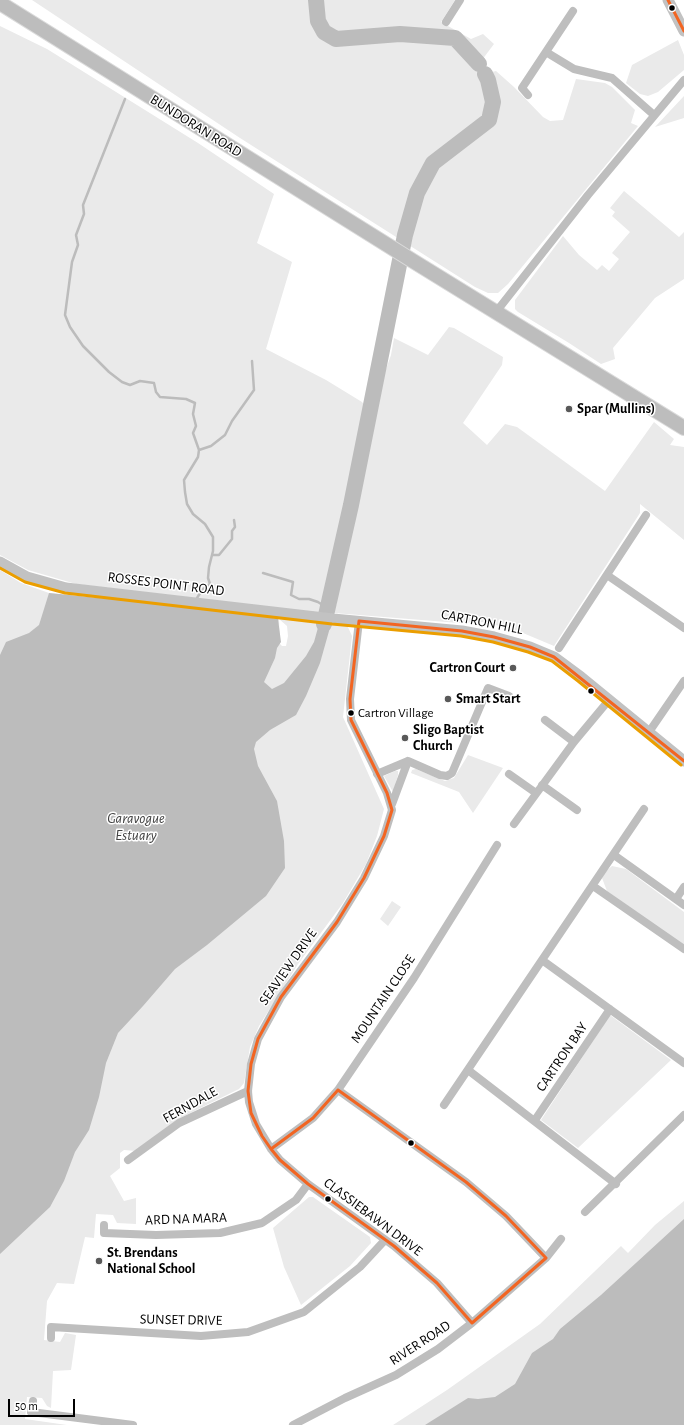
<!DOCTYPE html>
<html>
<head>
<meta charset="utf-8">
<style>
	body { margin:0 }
	#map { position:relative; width:684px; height:1425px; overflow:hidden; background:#fff; font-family:"Alegreya Sans",sans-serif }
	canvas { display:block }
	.scale { position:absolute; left:8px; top:1399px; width:67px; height:18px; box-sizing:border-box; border:2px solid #000; border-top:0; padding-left:5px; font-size:12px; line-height:14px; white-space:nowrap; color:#000; -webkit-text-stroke:3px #fff; paint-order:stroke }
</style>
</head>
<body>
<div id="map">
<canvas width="684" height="1425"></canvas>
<div class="scale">50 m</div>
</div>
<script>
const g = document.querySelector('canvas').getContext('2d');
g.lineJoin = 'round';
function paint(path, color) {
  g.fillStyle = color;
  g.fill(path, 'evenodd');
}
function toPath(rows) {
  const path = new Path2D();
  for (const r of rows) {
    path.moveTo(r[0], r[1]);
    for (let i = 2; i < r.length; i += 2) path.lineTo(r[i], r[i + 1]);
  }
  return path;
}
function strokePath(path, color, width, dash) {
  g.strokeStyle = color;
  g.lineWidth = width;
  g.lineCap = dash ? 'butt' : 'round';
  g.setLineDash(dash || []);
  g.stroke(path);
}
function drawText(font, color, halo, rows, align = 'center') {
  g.font = font + ' "Alegreya Sans",sans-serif';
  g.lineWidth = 3;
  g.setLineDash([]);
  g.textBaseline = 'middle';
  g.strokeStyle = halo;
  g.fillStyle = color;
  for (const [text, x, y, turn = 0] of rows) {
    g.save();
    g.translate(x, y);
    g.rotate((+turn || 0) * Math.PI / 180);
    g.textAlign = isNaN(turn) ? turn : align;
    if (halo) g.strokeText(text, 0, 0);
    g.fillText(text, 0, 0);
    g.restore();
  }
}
const green = toPath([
	[32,0,455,0,441,22,471,39,483,34,494,44,479,64,486,80,488,103,477,124,430,160,446,157,475,134,482,134,497,113,499,103,499,97,488,73,496,71,514,87,543,117,550,121,563,120,576,79,605,83,612,87,635,110,631,123,638,126,508,284,498,293,488,293,475,287,240,138],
	[0,26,47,49,198,143,274,194,257,243,292,262,266,349,326,380,362,402,366,407,350,508,329,574,330,580,323,613,76,584,28,570,0,555],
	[678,40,684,55,684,70,658,92,648,96,640,94,626,83,632,65],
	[684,96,684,118,655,127],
	[624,191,679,237,684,232,684,279,655,298,613,348,615,359,601,364,569,343,518,312,515,309,515,300,563,236,579,255,597,270,602,265,609,271,619,259,612,253,630,232,612,216,615,212,610,208],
	[449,327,454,328,503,357,502,365,463,423,487,445,505,424,517,427,605,491,654,422,674,439,670,445,684,447,684,540,640,504,640,513,554,646,523,633,486,622,459,623,334,613,337,602,335,593,353,530,354,516,375,400,391,355,394,338,428,355],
	[0,570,21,583,49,593,347,625,352,636,343,717,384,809,377,836,366,864,343,903,298,964,259,1026,250,1047,244,1083,239,1089,178,1119,136,1151,124,1150,120,1153,120,1168,110,1176,124,1201,136,1198,136,1224,117,1223,113,1215,96,1214,94,1238,85,1237,74,1284,57,1283,47,1301,44,1340,60,1342,65,1333,76,1335,71,1370,53,1371,51,1408,47,1406,42,1398,27,1397,25,1419,67,1425,0,1425],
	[279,619,287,626,288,636,286,646,282,646,280,644],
	[468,755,503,768,473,813,459,792,411,773,412,770,416,769,445,781,454,778],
	[395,771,398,771,398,775,393,792,384,776],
	[612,866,626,869,684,912,684,946,607,891,602,878,605,872],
	[392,901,401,907,388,926,380,919],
	[610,1015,671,1060,578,1148,541,1120],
	[309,1197,313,1197,370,1237,371,1243,350,1266,301,1305,284,1267,273,1228],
	[684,1201,684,1417,532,1425,393,1425,447,1390,540,1324,621,1246,628,1253,655,1225]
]);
const water = toPath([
	[49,593,240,612,278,619,281,642,277,648,275,658,264,682,272,689,284,683,306,656,314,642,319,624,331,624,320,663,306,696,296,715,270,730,256,742,254,749,258,766,277,801,284,841,285,868,266,896,207,945,175,969,143,1006,118,1033,106,1063,99,1097,89,1130,75,1152,64,1181,50,1207,0,1254,0,655,6,642,29,633,39,625],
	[684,1219,684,1425,425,1425,468,1398,478,1399,495,1397,515,1384,532,1353,553,1339,560,1329,601,1295]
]);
const stream = toPath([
	[479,64,485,74],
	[125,99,83,205,84,214,76,235,78,245,72,262,65,315,70,327,83,346,109,372,122,382,130,385,140,381,154,383,156,392,160,397,186,399,195,403,193,414,196,426,193,433,199,450,198,457,184,480,185,492,187,504,193,514,205,524,213,537,213,551,209,567,208,578,210,584,202,590,197,598],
	[199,450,211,446,225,435,232,421,254,390,252,361],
	[212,555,219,555,232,539,232,531,235,527,234,520],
	[263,573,293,582,291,595,299,599,309,599,318,602,327,608]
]);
const river = toPath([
	[316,0,318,21,324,32,336,39,400,34,455,38,479,64],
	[324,624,351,505,405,235,417,193,433,163,489,120,493,102,488,80,485,74]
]);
const street = toPath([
	[446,22,460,0],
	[546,52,574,69,612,78,654,115],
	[528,95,522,88,573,11],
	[496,312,588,195,684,80],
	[607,575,684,628],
	[359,621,350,699,351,720,387,793,392,810,384,836,364,878,337,922,281,997,258,1039,251,1064,248,1091,249,1102,256,1124,271,1149,280,1160,308,1184,394,1246,437,1283,472,1323],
	[559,648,646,515],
	[545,720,574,742],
	[649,732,684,681],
	[377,774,408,761,440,775,447,776,452,773,488,688,509,696],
	[509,774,536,793],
	[542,785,577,810],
	[392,804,408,761],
	[514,824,574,742,609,700],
	[614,855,684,905],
	[593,886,684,949],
	[676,899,684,887],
	[542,960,684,1063],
	[468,1070,616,1184],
	[338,1090,466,1182,506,1216,546,1258],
	[444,1105,644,809],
	[535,1120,610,1009],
	[271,1149,313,1118,338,1090,414,978,497,845],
	[128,1160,179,1123,248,1091],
	[585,1212,684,1115],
	[104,1225,104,1233,156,1235,220,1233,262,1223,296,1200,308,1184],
	[51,1338,51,1327,201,1336,248,1332,304,1312,360,1267,385,1240],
	[33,1401,31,1412,133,1425],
	[293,1425,345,1398,396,1375,438,1349,472,1323,546,1258,561,1239]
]);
const secondary = toPath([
	[668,0,684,31],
	[0,562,27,577,66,588,333,619,462,631,494,637,530,647,554,657,581,677,684,761]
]);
const highway = toPath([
	[0,3,413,261,684,428]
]);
const bus1 = toPath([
	[668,0,684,31],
	[338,1090,466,1182,506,1216,546,1258,472,1323,437,1283,394,1246,308,1184,280,1160,271,1149,313,1118,338,1090],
	[271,1149,262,1136,251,1113,248,1091,251,1064,258,1039,281,997,337,922,364,878,384,836,392,810,387,793,351,720,350,699,359,621,462,631,494,637,530,647,554,657,684,761]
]);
const bus2 = toPath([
	[0,568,25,582,65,593,332,624,461,636,493,642,528,652,552,661,578,681,681,765]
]);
const markers = [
	[672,8,3.5,"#000"],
	[569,409,4,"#595959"],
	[513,668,4,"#595959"],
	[591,691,3.5,"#000"],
	[448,699,4,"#595959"],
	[351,713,3.5,"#000"],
	[405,738,4,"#595959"],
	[411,1143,3.5,"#000"],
	[328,1199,3.5,"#000"],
	[99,1261,4,"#595959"]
];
const busNames = [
	["Cartron Village",358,713]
];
const streetNames = [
	["BUNDORAN ROAD",196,126,32],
	["ROSSES POINT ROAD",166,584,7],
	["CARTRON HILL",482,622,11],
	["SEAVIEW DRIVE",288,967,-55],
	["MOUNTAIN CLOSE",383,999,-56],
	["CARTRON BAY",562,1057,-56],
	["FERNDALE",190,1105,-29],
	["CLASSIEBAWN DRIVE",373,1217,37],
	["ARD NA MARA",186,1219,-2],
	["SUNSET DRIVE",181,1320,1],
	["RIVER ROAD",420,1343,-33]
];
const poiNames = [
	["Spar (Mullins)",577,409],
	["Cartron Court",505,668,"right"],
	["Smart Start",456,699],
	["Sligo Baptist",413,730],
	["Church",413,746],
	["St. Brendans",107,1253],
	["National School",107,1269]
];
const waterNames = [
	["Garavogue",136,818],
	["Estuary",136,835]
];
paint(green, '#eaeaea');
paint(water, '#bcbcbc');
strokePath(stream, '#bcbcbc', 2.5);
strokePath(river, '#bcbcbc', 16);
strokePath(highway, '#dbdbdb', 16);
strokePath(street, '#bebebe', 8);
strokePath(secondary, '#c2c2c2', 11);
strokePath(highway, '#bdbdbd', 14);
strokePath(bus1, '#f26522', 3);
strokePath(bus2, '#eb9e00', 3);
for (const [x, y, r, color] of markers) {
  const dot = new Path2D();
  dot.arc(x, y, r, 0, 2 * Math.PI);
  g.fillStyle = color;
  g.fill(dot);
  strokePath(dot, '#fff', 1.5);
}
drawText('13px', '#000', '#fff', busNames, 'left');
drawText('14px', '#000', '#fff', streetNames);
drawText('bold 14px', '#000', '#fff', poiNames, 'left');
drawText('italic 15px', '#414141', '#fff', waterNames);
</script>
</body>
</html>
